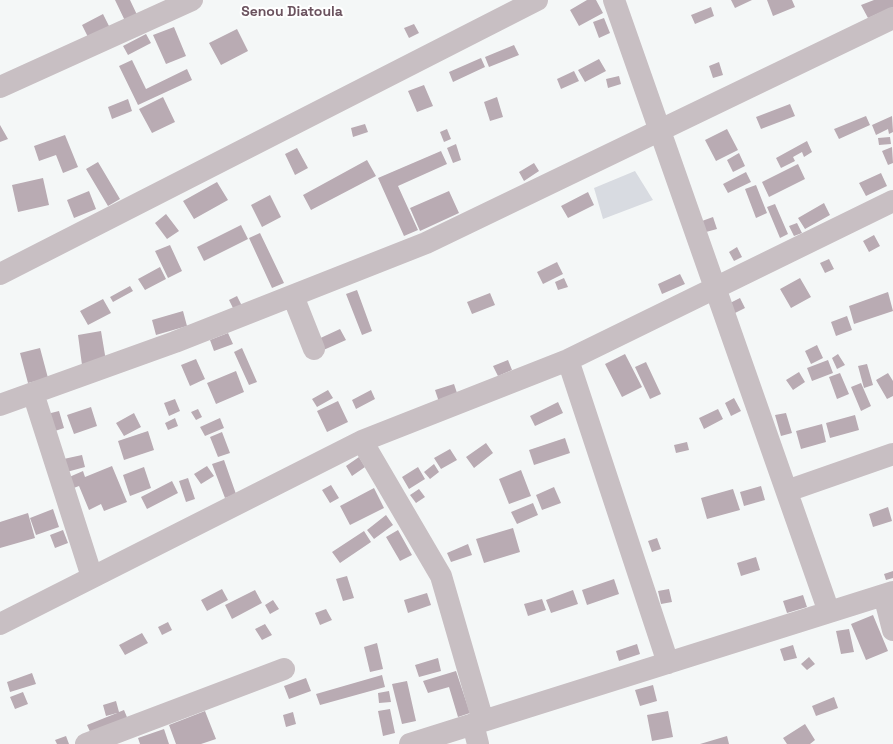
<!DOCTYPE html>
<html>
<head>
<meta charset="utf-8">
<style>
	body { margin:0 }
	canvas { display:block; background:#f4f7f7 }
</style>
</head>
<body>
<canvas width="893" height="744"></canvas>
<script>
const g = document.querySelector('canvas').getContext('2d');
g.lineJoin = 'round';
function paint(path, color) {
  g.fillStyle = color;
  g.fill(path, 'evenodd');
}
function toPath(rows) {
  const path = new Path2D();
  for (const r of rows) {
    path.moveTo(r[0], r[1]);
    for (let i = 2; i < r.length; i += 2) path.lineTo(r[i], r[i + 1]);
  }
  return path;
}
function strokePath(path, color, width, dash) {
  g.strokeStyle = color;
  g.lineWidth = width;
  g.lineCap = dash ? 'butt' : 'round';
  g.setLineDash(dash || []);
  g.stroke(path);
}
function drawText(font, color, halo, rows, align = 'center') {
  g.font = font + ' "Space Grotesk",sans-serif';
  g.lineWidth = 4;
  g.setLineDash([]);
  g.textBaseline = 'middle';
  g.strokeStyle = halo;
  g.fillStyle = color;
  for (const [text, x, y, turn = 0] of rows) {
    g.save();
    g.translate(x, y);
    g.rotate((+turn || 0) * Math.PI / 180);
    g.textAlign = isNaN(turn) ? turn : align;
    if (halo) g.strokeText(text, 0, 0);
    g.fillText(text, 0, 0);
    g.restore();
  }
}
const green = toPath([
	[635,171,653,200,603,219,594,188]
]);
const building = toPath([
	[115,0,130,0,139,19,127,25],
	[587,0,596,0,603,13,579,26,570,10],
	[731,0,752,0,735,8],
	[767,0,792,0,795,7,773,16],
	[874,0,893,0,893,7,868,18,861,5],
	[711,7,714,16,695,24,691,15],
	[103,14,110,28,89,39,82,25],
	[604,18,610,33,599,38,593,22],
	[414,24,419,33,409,38,404,28],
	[174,27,186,56,166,64,153,35],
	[237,29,248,51,221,65,209,43],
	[146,34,151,43,128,55,123,46],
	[514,45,519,55,489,67,485,57],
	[481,58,485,67,453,82,449,72],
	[599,59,606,71,585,82,578,70],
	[132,60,146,89,187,69,192,80,138,105,119,66],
	[719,62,723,75,713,78,709,66],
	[574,71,579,81,561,89,557,79],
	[619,76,621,84,608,88,606,79],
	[424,85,433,106,417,112,408,91],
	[163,97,175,122,152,133,139,109],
	[497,97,503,117,490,121,484,102],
	[128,99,132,111,112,119,108,107],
	[790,104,795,116,761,129,756,117],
	[866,116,870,125,839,139,834,129],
	[892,116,893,132,889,134,888,129,876,135,872,125],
	[365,124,368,132,353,137,351,128],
	[0,125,8,139,0,142],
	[447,129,451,139,444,142,440,132],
	[727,129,738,150,716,161,705,140],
	[65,135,78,167,63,173,56,155,39,161,34,146],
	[890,137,891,144,879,145,878,138],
	[807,141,812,152,804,157,802,152,793,157,795,161,781,168,776,158],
	[456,144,461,160,453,163,447,148],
	[892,147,893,163,888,165,882,151],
	[297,148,308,168,295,175,285,154],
	[441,151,447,164,398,186,418,230,404,236,378,178],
	[739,153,745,166,733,172,727,160],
	[367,160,376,176,311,210,303,195],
	[98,162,120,199,108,206,86,169],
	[534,163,539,171,524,181,519,172],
	[798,164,805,179,769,197,762,182],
	[746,172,751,182,728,193,723,184],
	[881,173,887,186,866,196,859,183],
	[43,178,49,205,18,212,12,185],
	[217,182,228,200,194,219,183,201],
	[756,185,767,213,756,218,745,189],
	[89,191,96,209,74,218,67,200],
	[449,191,459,213,420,231,410,208],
	[588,192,594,205,568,218,561,206],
	[270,195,281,217,262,227,251,205],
	[824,203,830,215,805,229,798,218],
	[775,204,788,234,780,238,767,207],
	[166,214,179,231,167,239,155,223],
	[713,217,717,229,706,232,702,221],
	[797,223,802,233,794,236,789,226],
	[241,225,248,239,204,261,197,247],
	[260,233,284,283,272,288,249,238],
	[874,235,880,246,869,252,863,241],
	[170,245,182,271,168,278,155,251],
	[737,247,742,257,734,261,729,252],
	[829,259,834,269,825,273,820,263],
	[557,262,563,274,543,284,537,272],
	[160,267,166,279,145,290,138,279],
	[680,274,685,284,662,294,658,284],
	[564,278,568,287,558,290,555,282],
	[800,278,811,297,791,308,780,289],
	[130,286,133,291,113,302,110,297],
	[357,290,372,331,362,335,346,294],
	[888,292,893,311,854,324,849,306],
	[490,293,495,305,472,314,467,302],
	[237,296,243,308,235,312,229,300],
	[740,298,745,308,735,313,730,303],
	[103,299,111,313,88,325,80,311],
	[183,311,187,326,156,335,152,320],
	[847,316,852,330,836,336,831,322],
	[340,329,346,340,319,352,314,341],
	[101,331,106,361,82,365,78,335],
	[228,333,233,344,214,351,210,340],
	[817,345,823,358,811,364,805,351],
	[40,348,48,378,28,383,20,353],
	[242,348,257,382,249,385,234,352],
	[625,354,642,387,622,397,605,364],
	[838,354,845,365,837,369,832,358],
	[196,359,205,379,190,386,181,365],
	[508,360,512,370,498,376,493,366],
	[828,360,833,373,812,381,807,368],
	[646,362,661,394,650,399,635,367],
	[867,364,873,385,864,388,858,366],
	[236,371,244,392,216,404,207,383],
	[799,372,805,382,793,390,786,380],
	[840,373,849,394,837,399,829,377],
	[888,373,893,381,893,396,887,399,876,380],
	[861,383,871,406,861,411,851,387],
	[454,384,458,396,439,402,435,390],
	[328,390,333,398,317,407,312,399],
	[371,390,375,399,356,409,352,400],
	[734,398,741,411,731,416,725,403],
	[175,399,180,411,169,416,164,403],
	[338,401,348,422,327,432,317,411],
	[558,402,563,413,535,426,530,416],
	[91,407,97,426,74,434,67,415],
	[198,409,202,417,196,420,191,412],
	[718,409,723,419,704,429,699,418],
	[59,411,64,428,49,433,43,415],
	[134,413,141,427,124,436,116,423],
	[786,413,792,433,781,436,775,415],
	[855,415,859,430,830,438,826,423],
	[175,418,178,426,168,430,165,423],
	[220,418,224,428,205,436,200,427],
	[822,424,826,442,801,449,796,431],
	[148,431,154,450,124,460,118,441],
	[222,432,230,453,218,457,210,437],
	[565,438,570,453,534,465,529,450],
	[687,442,689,450,676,453,674,445],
	[486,443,493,453,474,468,466,457],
	[450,449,457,460,441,469,434,458],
	[82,455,85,467,63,473,59,460],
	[359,457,365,467,352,476,346,466],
	[224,460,236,494,225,498,212,464],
	[434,464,439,472,430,479,424,472],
	[112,466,127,502,104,511,101,504,89,510,79,486,71,489,67,478,83,471,85,477],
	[207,466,214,476,201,484,194,474],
	[144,467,151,488,130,496,123,475],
	[418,467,425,479,409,489,402,477],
	[521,470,531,496,509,504,499,479],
	[188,478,195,499,186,502,179,481],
	[172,481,178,493,147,509,141,497],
	[331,485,339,498,330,503,322,490],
	[761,486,765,500,744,506,740,492],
	[554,487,561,503,542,510,536,495],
	[374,488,384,508,350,525,340,506],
	[419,489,425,497,416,503,410,495],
	[733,489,740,510,707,519,701,498],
	[533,503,538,515,517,524,511,512],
	[888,507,892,521,873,527,869,514],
	[53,509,59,527,36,535,30,518],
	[28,513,35,538,0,548,0,522],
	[386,515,393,525,374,539,367,530],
	[513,528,520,552,484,563,476,539],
	[63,530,68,543,55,548,50,535],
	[398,530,412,555,400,561,386,537],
	[364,531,371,542,340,563,332,552],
	[657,538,661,549,652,552,648,541],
	[468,544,472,555,451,562,447,553],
	[756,557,760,570,741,576,737,563],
	[893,571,893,578,886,580,884,574],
	[347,576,354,598,343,601,336,579],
	[614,579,619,594,587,605,582,590],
	[222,589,228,600,207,611,201,600],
	[669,589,672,602,661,604,658,591],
	[255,590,262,603,232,619,225,605],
	[573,590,578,604,551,613,546,600],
	[427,593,431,605,408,613,404,600],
	[803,595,807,607,787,613,783,601],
	[542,599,546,610,528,616,524,604],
	[273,600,279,609,270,614,265,605],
	[326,609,332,620,320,625,315,613],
	[873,615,888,651,866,660,851,624],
	[168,622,172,630,162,635,158,627],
	[265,624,272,635,262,640,255,629],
	[849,629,854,652,841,654,836,631],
	[142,633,148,643,125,655,119,645],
	[377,643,383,669,370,672,364,647],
	[637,644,640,654,619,661,616,651],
	[793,645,797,658,784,661,780,649],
	[809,657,815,664,807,670,801,664],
	[438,658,441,671,419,677,415,665],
	[456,671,470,713,458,717,449,687,428,693,423,681],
	[32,673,36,684,10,692,7,682],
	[382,675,385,687,320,705,316,694],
	[306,678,311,691,289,699,284,686],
	[407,681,416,721,402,724,392,684],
	[653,685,657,701,640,706,635,690],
	[389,691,391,702,379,703,378,693],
	[23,692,28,704,15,709,10,697],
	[834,697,838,708,816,716,812,706],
	[116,701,119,712,124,710,129,722,92,736,87,725,117,713,106,716,103,705],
	[390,709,395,733,383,736,378,711],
	[205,711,216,739,201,744,176,744,169,725],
	[668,711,673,737,652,741,647,715],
	[293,712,296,724,286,727,283,715],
	[805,724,815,740,810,744,787,744,783,738],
	[164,729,169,744,140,744,138,738],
	[66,736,69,744,57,744,55,740],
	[727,736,729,744,700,744]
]);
const minor = toPath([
	[614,0,829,612],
	[0,87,192,0],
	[0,274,537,0],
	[293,296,314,349],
	[568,360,668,663],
	[33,393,92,577],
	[0,405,175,342,426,243,893,18],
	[362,441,441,576,483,721],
	[787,491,893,454],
	[884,595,893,630],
	[0,624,362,441,568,360,893,201],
	[473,724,478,744],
	[86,744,284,669],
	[410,744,893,592]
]);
const quarterNames = [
	["Senou Diatoula",292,12]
];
paint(green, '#d8dbe1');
paint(building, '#b9abb3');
strokePath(minor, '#c8bfc3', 22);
drawText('bold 14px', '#6b535f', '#fff', quarterNames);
</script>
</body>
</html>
